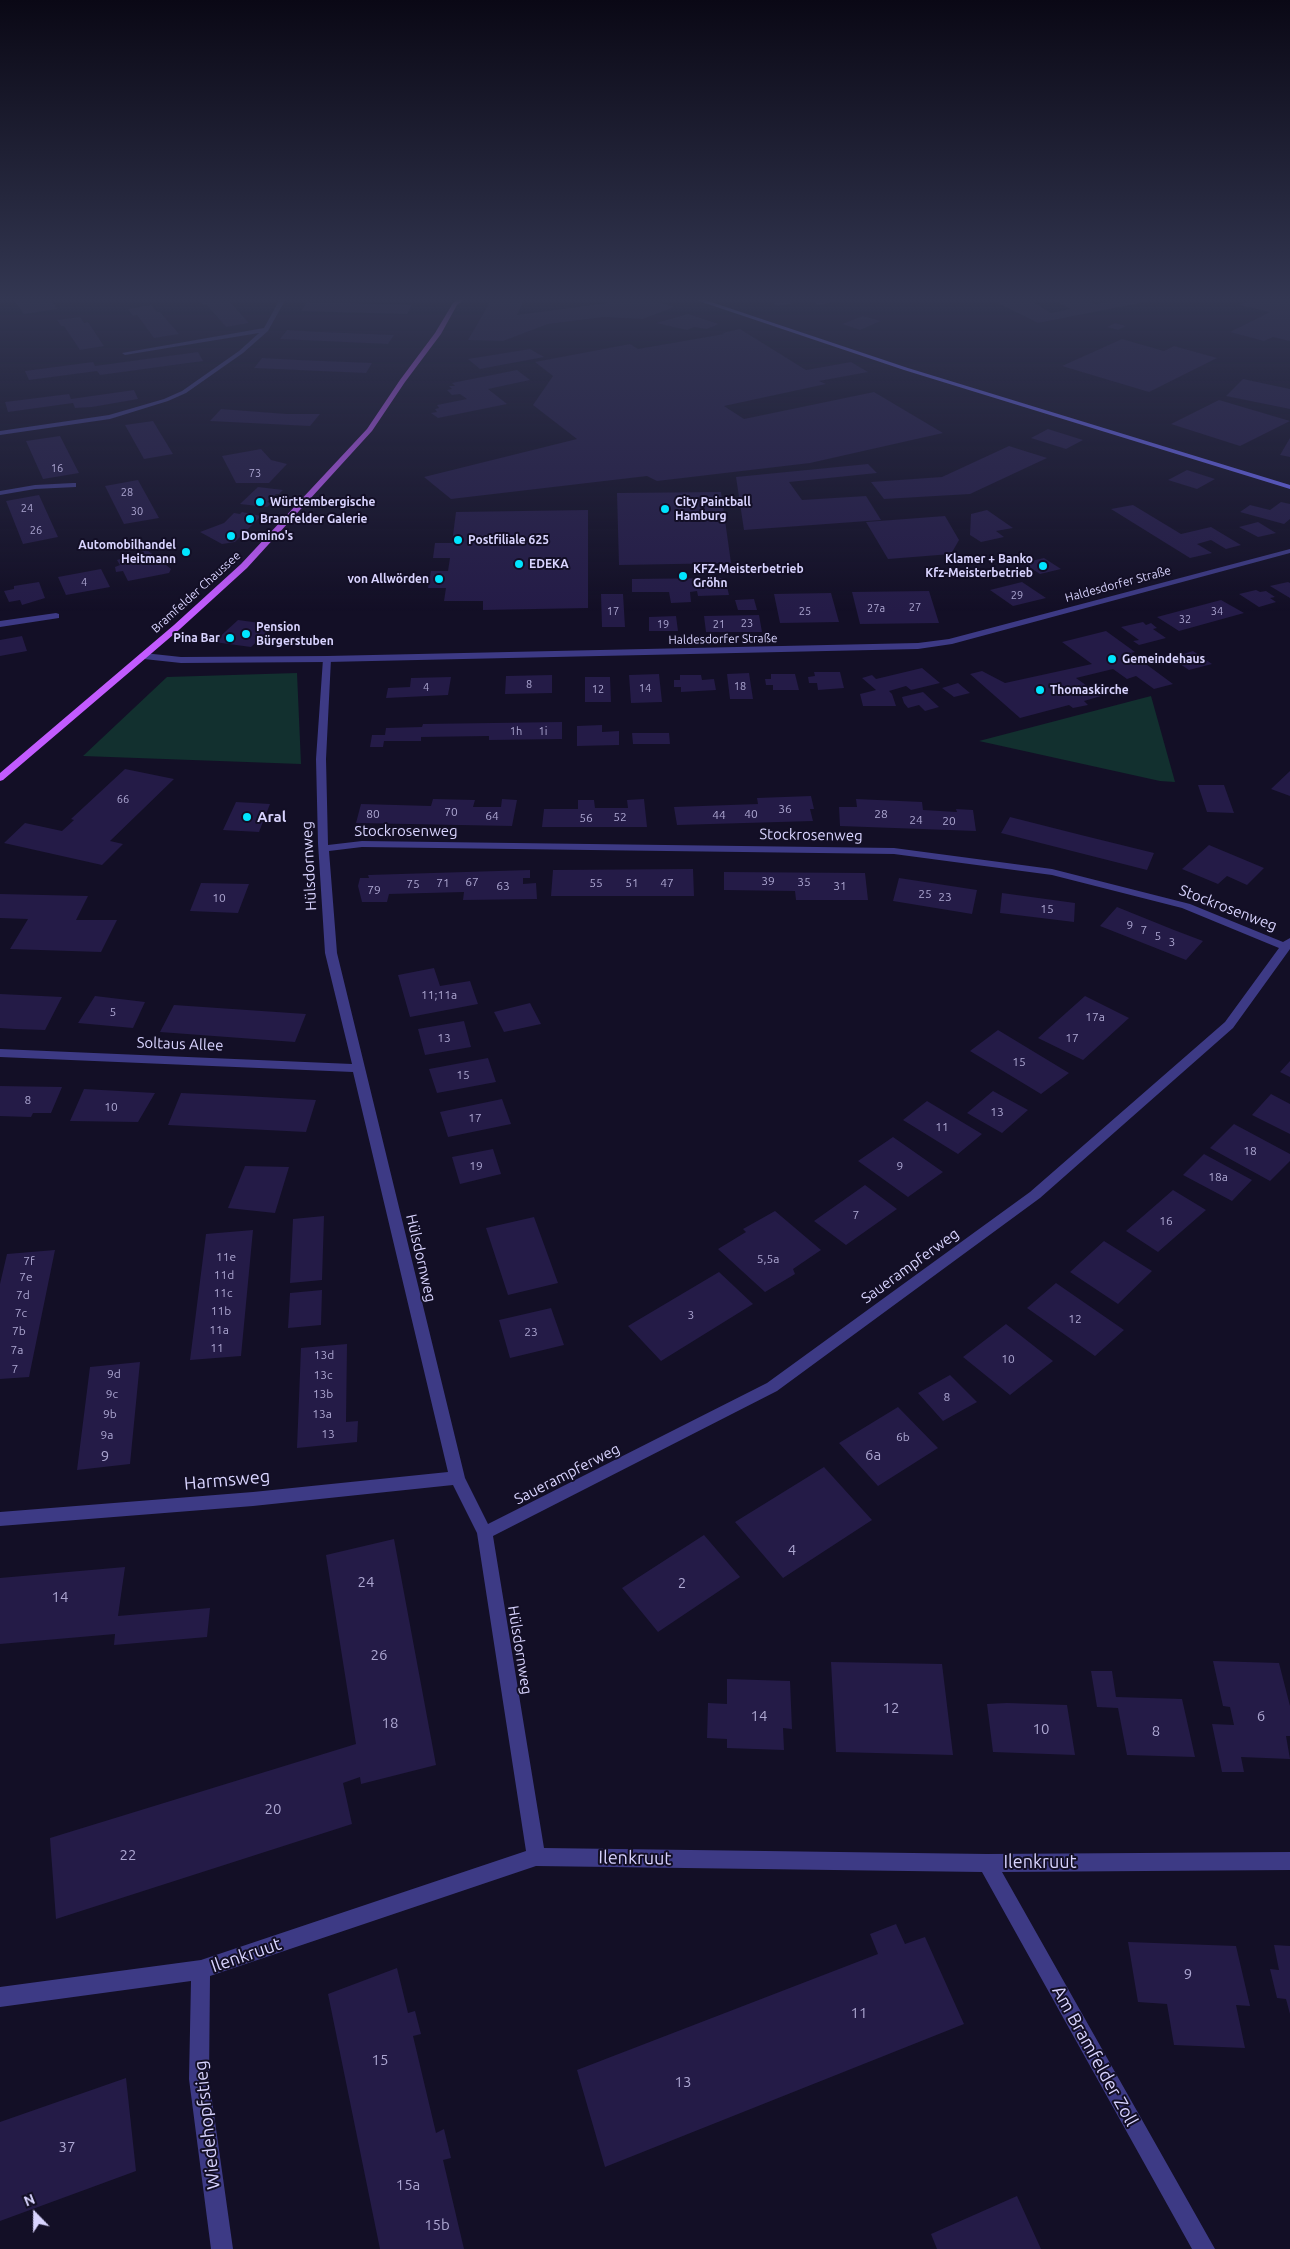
<!DOCTYPE html>
<html>
<head>
<meta charset="utf-8">
<style>
	body { margin:0 }
	#map { position:relative; width:1290px; height:2249px; overflow:hidden; background:#130f26; font-family:Ubuntu,sans-serif }
	canvas { display:block }
	.north { position:absolute; left:10px; top:2189px; width:50px; height:50px; -webkit-text-stroke:4px #130f26; paint-order:stroke; rotate:338deg; font-size:14px; font-weight:700; line-height:20px; text-align:center; color:#d9d4ff }
	.north::after { content:''; display:block; margin:auto; width:18px; height:22px; background:#d9d4ff; clip-path:polygon(50% 0,100% 100%,50% 72%,0 100%) }
</style>
</head>
<body>
<div id="map">
<canvas width="1290" height="2249"></canvas>
<div class="north">N</div>
</div>
<script>
const g = document.querySelector('canvas').getContext('2d');
g.lineJoin = 'round';
function paint(path, color) {
  g.fillStyle = color;
  g.fill(path, 'evenodd');
}
function toPath(rows) {
  const path = new Path2D();
  for (const r of rows) {
    path.moveTo(r[0], r[1]);
    for (let i = 2; i < r.length; i += 2) path.lineTo(r[i], r[i + 1]);
  }
  return path;
}
function strokePath(path, color, width, dash) {
  g.strokeStyle = color;
  g.lineWidth = width;
  g.lineCap = dash ? 'butt' : 'round';
  g.setLineDash(dash || []);
  g.stroke(path);
}
function drawText(font, color, halo, rows, align = 'center') {
  g.font = font + ' Ubuntu,sans-serif';
  g.lineWidth = 4;
  g.setLineDash([]);
  g.textBaseline = 'middle';
  g.strokeStyle = halo;
  g.fillStyle = color;
  for (const [text, x, y, turn = 0] of rows) {
    g.save();
    g.translate(x, y);
    g.rotate((+turn || 0) * Math.PI / 180);
    g.textAlign = isNaN(turn) ? turn : align;
    if (halo) g.strokeText(text, 0, 0);
    g.fillText(text, 0, 0);
    g.restore();
  }
}
const green = toPath([
	[297,673,301,764,83,756,167,677],
	[1151,696,1175,782,1160,781,979,741]
]);
const building = toPath([
	[12,297,49,297,57,309,24,314],
	[211,297,222,297,226,302,229,301,249,323,226,327,206,304,204,305,198,299],
	[493,297,525,297,517,315,608,303,589,297,640,297,674,307,643,319,604,317,548,324,503,341,468,340],
	[764,297,784,297,794,303,778,306],
	[787,297,814,297,814,298,795,301],
	[824,297,845,297,849,299,818,305,809,300],
	[986,297,1025,297,1051,313,1071,309,1046,297,1079,297,1095,304,1114,301,1105,297,1165,298,1038,323],
	[1256,297,1290,298,1290,341,1273,337,1264,341,1230,332,1270,312,1240,305],
	[307,302,412,305,407,314,301,311],
	[151,305,157,312,160,312,179,334,154,338,137,315,133,316,128,309],
	[688,314,719,324,707,329,694,327,687,330,656,323],
	[863,316,881,321,860,330,842,324],
	[80,317,84,323,88,322,104,346,80,350,64,326,61,326,57,320],
	[1115,323,1126,326,1118,330,1107,327],
	[740,329,806,370,851,362,868,372,819,381,826,384,724,406,744,419,874,392,943,433,810,463,657,481,647,476,451,499,424,477,577,439,533,405,553,376,535,362,630,344,638,349,724,334,722,333],
	[287,330,322,332,394,335,388,344,280,339],
	[1122,339,1164,351,1174,346,1217,358,1149,392,1062,366],
	[530,349,544,357,480,369,468,359],
	[198,352,203,361,100,375,97,371,29,380,25,371,93,362,95,366],
	[262,358,298,360,372,363,366,373,254,368],
	[517,370,530,380,488,389,507,404,438,418,431,413,437,412,435,409,439,408,437,405,467,399,460,394,452,395,447,390,452,389,449,386,455,386,452,383],
	[1243,379,1290,389,1290,409,1226,396],
	[134,390,138,399,92,407,75,408,73,403,8,412,5,402,69,394,71,399],
	[1219,400,1290,421,1240,446,1171,424],
	[221,409,286,414,320,414,310,426,210,421],
	[153,421,173,454,144,459,125,425],
	[1048,429,1083,440,1066,449,1031,438],
	[60,436,79,473,43,479,26,441],
	[1290,438,1290,457,1280,455],
	[1009,446,1047,458,970,494,884,499,871,482,942,477],
	[261,449,271,460,287,464,269,483,236,483,222,456],
	[868,464,877,473,789,482,802,500,866,496,881,520,744,530,736,477],
	[1187,470,1215,479,1197,489,1168,480],
	[138,480,159,518,124,524,105,486],
	[258,487,283,490,279,494,276,494,267,502,272,503,267,507,240,504],
	[721,492,731,563,619,565,617,493],
	[39,495,58,537,23,544,6,501],
	[1281,502,1290,504,1290,519,1284,524,1240,512,1250,505,1270,510],
	[1133,505,1181,534,1211,527,1241,545,1226,549,1211,540,1197,544,1212,553,1190,558,1111,509],
	[588,510,588,608,483,610,483,601,444,601,446,588,428,588,431,571,448,571,450,558,433,558,435,543,452,543,456,512],
	[987,510,1013,528,996,531,1004,537,981,542,970,535,971,514],
	[242,512,261,516,235,542,222,544,200,532,224,523,234,513,240,514],
	[945,516,959,540,951,554,888,559,866,522],
	[1258,522,1276,533,1258,537,1239,527],
	[147,550,160,560,163,559,169,564,166,565,171,569,169,573,128,581,123,571,116,572,115,567,120,565,117,560],
	[1044,558,1061,569,1040,574,1023,563],
	[101,569,110,587,66,595,58,577],
	[725,578,729,595,698,596,697,591,690,592,691,602,671,603,669,592,632,592,632,579],
	[39,582,45,598,22,605,20,600,9,602,4,591,14,589,14,586],
	[1022,582,1046,598,1013,606,990,590],
	[1288,582,1290,583,1290,598,1270,586],
	[1256,590,1260,592,1266,591,1275,597,1270,598,1276,602,1259,607,1239,594],
	[929,591,939,623,860,624,852,592],
	[831,593,839,622,780,623,774,594],
	[601,594,623,594,625,627,602,627],
	[754,599,757,610,738,610,735,600],
	[1221,600,1244,613,1179,631,1157,617],
	[759,615,762,632,706,632,704,616],
	[676,616,678,631,649,631,649,617],
	[238,620,275,625,251,647,214,642],
	[1143,622,1146,625,1151,623,1157,628,1153,629,1166,638,1139,645,1133,641,1139,640,1121,627],
	[1106,631,1135,652,1131,653,1173,684,1154,689,1136,676,1127,679,1113,669,1076,678,1101,696,1084,701,1088,705,1073,708,1069,705,1020,718,970,674,982,671,1005,683,1092,664,1062,642],
	[22,636,27,651,0,656,0,640],
	[1193,651,1212,664,1189,670,1171,658],
	[922,668,940,683,911,690,906,686,889,691,892,694,896,706,863,706,860,694,876,690,862,678,872,675,876,679],
	[814,672,840,672,844,688,818,690,817,683,809,683,808,677,815,676],
	[749,673,753,699,730,699,727,674],
	[659,674,662,702,631,703,629,675],
	[771,674,795,674,799,690,773,690,773,685,766,685,765,679,771,679],
	[552,675,552,693,505,694,506,676],
	[680,675,701,675,702,680,714,679,716,690,681,692,681,687,674,687,674,680,680,680],
	[451,677,448,695,386,698,388,688,410,687,411,678],
	[585,677,610,677,611,702,585,702],
	[958,683,970,693,954,697,942,688],
	[923,692,939,707,925,711,919,705,908,708,904,703,902,697],
	[562,722,562,739,489,740,489,736,421,737,421,741,384,741,383,747,370,747,372,735,385,735,386,728,422,727,423,724],
	[602,725,602,732,619,731,619,745,577,746,577,726],
	[632,733,669,733,670,744,633,744],
	[125,769,174,779,110,841,123,844,102,865,4,843,25,823,62,831,74,820,71,819],
	[1290,771,1290,796,1271,789],
	[1198,785,1224,785,1234,813,1207,812],
	[811,796,814,809,810,809,813,821,677,825,674,807,758,804,757,798],
	[433,799,475,800,473,807,501,807,502,799,517,800,512,826,356,823,361,804,431,806],
	[644,799,647,827,542,827,544,809,578,809,578,800,594,800,595,808,628,808,627,800],
	[856,799,922,802,923,810,957,812,956,809,973,810,976,831,840,826,839,807,857,807],
	[236,802,270,804,259,832,223,830],
	[1010,817,1081,835,1154,853,1147,870,1001,833],
	[1209,845,1264,868,1247,885,1227,876,1218,884,1182,869],
	[693,869,694,896,551,896,553,870],
	[530,870,530,878,523,878,523,884,536,883,537,899,463,900,464,892,389,894,387,902,362,902,358,886,360,878,369,878,368,875],
	[724,872,865,873,868,900,796,900,795,891,724,890],
	[899,878,977,890,972,914,893,901],
	[201,883,249,884,238,913,190,911],
	[1002,893,1075,903,1074,922,1000,913],
	[0,894,88,896,76,920,117,920,101,952,10,949,28,919,0,918],
	[1117,907,1174,930,1203,941,1186,960,1100,926],
	[434,968,440,986,470,981,478,1004,410,1017,398,975],
	[0,994,62,997,45,1030,15,1029,0,1028],
	[95,996,145,1002,133,1028,78,1023],
	[1085,996,1129,1018,1083,1060,1038,1038],
	[530,1003,541,1024,504,1032,494,1012],
	[174,1005,291,1013,306,1014,295,1042,160,1032],
	[464,1021,471,1047,425,1055,418,1029],
	[998,1030,1069,1073,1041,1094,970,1051],
	[488,1058,496,1082,437,1093,429,1069],
	[1290,1061,1290,1077,1280,1072],
	[0,1086,62,1087,51,1113,33,1113,31,1117,0,1116],
	[84,1089,155,1093,138,1122,70,1121],
	[993,1091,1028,1110,1002,1133,967,1113],
	[181,1093,245,1096,316,1100,306,1132,168,1125],
	[1271,1094,1290,1104,1290,1134,1252,1115],
	[502,1099,511,1124,448,1137,440,1112],
	[927,1101,982,1134,958,1154,903,1120],
	[1234,1124,1290,1154,1290,1161,1270,1181,1210,1148],
	[893,1137,943,1172,908,1197,858,1161],
	[493,1149,501,1174,460,1184,452,1157],
	[1204,1154,1252,1180,1232,1201,1183,1175],
	[245,1166,289,1167,275,1213,228,1208],
	[865,1185,897,1209,846,1245,814,1221],
	[1173,1190,1206,1210,1158,1252,1126,1231],
	[775,1211,821,1250,793,1269,795,1274,765,1292,718,1249,746,1232,743,1229],
	[324,1216,322,1280,290,1283,293,1219],
	[534,1217,558,1283,508,1295,486,1228],
	[253,1230,241,1356,190,1360,206,1234],
	[1104,1241,1152,1271,1118,1304,1070,1272],
	[55,1250,29,1377,0,1379,0,1284,7,1254],
	[719,1272,753,1304,661,1361,628,1326],
	[1056,1283,1124,1330,1095,1356,1027,1308],
	[322,1290,321,1325,288,1328,290,1293],
	[551,1308,564,1345,510,1358,499,1320],
	[1006,1324,1053,1361,1010,1395,963,1357],
	[347,1344,346,1422,358,1421,357,1442,297,1448,301,1348],
	[140,1362,130,1464,77,1470,90,1367],
	[950,1375,977,1402,943,1421,918,1393],
	[898,1407,938,1448,878,1486,839,1443],
	[824,1467,872,1520,783,1578,735,1522],
	[704,1535,740,1577,658,1632,622,1588],
	[394,1539,436,1765,361,1784,360,1777,343,1783,352,1824,56,1919,50,1838,356,1744,326,1555],
	[125,1567,118,1616,210,1608,207,1637,114,1645,115,1634,0,1644,0,1578],
	[1213,1661,1279,1663,1290,1706,1290,1736,1286,1736,1290,1759,1241,1757,1244,1772,1222,1772,1212,1724,1234,1725,1230,1707,1223,1706],
	[831,1662,942,1664,953,1755,836,1752],
	[1091,1671,1112,1671,1116,1697,1182,1699,1195,1757,1127,1755,1118,1708,1097,1707],
	[727,1679,790,1681,792,1729,783,1728,784,1750,727,1748,727,1739,707,1738,708,1703,727,1704],
	[1007,1703,1067,1705,1075,1755,993,1752,987,1704],
	[896,1924,905,1944,925,1937,964,2024,605,2167,577,2070,878,1954,870,1934],
	[1128,1942,1236,1946,1250,2006,1236,2005,1245,2048,1174,2045,1167,2004,1138,2002],
	[1274,1945,1290,1946,1290,2014,1286,1999,1277,1998,1270,1969,1279,1970],
	[397,1968,408,2013,415,2011,421,2034,413,2036,436,2133,444,2129,451,2158,443,2160,464,2249,380,2249,328,1994],
	[126,2078,136,2171,0,2221,0,2122],
	[1017,2196,1041,2249,937,2249,931,2234]
]);
const minor = toPath([
	[281,297,287,297,268,331,243,353,186,393,168,401,110,419,0,435,0,431,109,415,164,399,182,391,239,351,259,333,125,355,122,353,264,328,281,297],
	[73,483,76,483,76,487,35,489,0,495,0,491,35,485,73,483],
	[56,613,59,614,59,618,0,627,0,621,56,613],
	[327,656,331,659,326,759,328,845,362,841,894,848,1052,869,1190,904,1283,942,1290,938,1290,949,1233,1028,1040,1198,777,1391,493,1536,544,1848,987,1854,1290,1852,1290,1870,1002,1872,1215,2249,1192,2249,982,1872,536,1866,210,1976,209,2079,233,2249,211,2249,189,2079,191,1981,0,2007,0,1987,201,1960,526,1851,477,1533,453,1485,253,1506,0,1526,0,1512,253,1492,448,1472,353,1072,0,1057,0,1049,352,1064,325,953,318,843,316,759,323,659,327,656],
	[362,847,894,854,1052,875,1182,908,1279,948,1225,1022,1030,1192,767,1383,488,1524,465,1478,337,953,329,851,362,847]
]);
const tertiary = toPath([
	[1290,549,1290,553,952,644,918,649,327,662,181,663,144,659,140,656,144,653,181,657,327,656,918,643,949,639,1290,549]
]);
const secondary = toPath([
	[687,297,696,297,908,368,1290,485,1290,489,904,370,687,297]
]);
const primary = toPath([
	[461,297,468,297,457,305,441,334,405,382,372,431,247,568,180,629,3,780,0,781,0,773,174,625,241,564,367,429,400,380,435,333,453,303,461,297]
]);
const markers = [
	[260,502,5,"#00e5ff"],
	[665,509,5,"#00e5ff"],
	[250,519,5,"#00e5ff"],
	[231,536,5,"#00e5ff"],
	[458,540,5,"#00e5ff"],
	[186,552,5,"#00e5ff"],
	[519,564,5,"#00e5ff"],
	[1043,566,5,"#00e5ff"],
	[683,576,5,"#00e5ff"],
	[439,579,5,"#00e5ff"],
	[246,634,5,"#00e5ff"],
	[230,638,5,"#00e5ff"],
	[1112,659,5,"#00e5ff"],
	[1040,690,5,"#00e5ff"],
	[247,817,5,"#00e5ff"]
];
const farNumbernames = [
	["16",57,468],
	["73",255,473],
	["28",127,492],
	["24",27,508],
	["30",137,511],
	["26",36,530],
	["4",84,582],
	["29",1017,595],
	["27",915,607],
	["27a",876,608],
	["17",613,611],
	["25",805,611],
	["34",1217,611],
	["32",1185,619],
	["23",747,623],
	["19",663,624],
	["21",719,624],
	["8",529,684],
	["18",740,686],
	["4",426,687],
	["14",645,688],
	["12",598,689],
	["1h",516,731],
	["1i",543,731],
	["66",123,799]
];
const farPoinames = [
	["Württembergische",270,502],
	["City Paintball",675,502],
	["Hamburg",675,516],
	["Bramfelder Galerie",260,519],
	["Domino's",241,536],
	["Postfiliale 625",468,540],
	["Automobilhandel",176,545,"right"],
	["Heitmann",176,559,"right"],
	["Klamer + Banko",1033,559,"right"],
	["Kfz-Meisterbetrieb",1033,573,"right"],
	["EDEKA",529,564],
	["KFZ-Meisterbetrieb",693,569],
	["Gröhn",693,583],
	["von Allwörden",429,579,"right"],
	["Pension",256,627],
	["Bürgerstuben",256,641],
	["Pina Bar",220,638,"right"],
	["Gemeindehaus",1122,659],
	["Thomaskirche",1050,690]
];
const farStreetnames = [
	["Haldesdorfer Straße",1118,584,-15],
	["Bramfelder Chaussee",196,592,-42],
	["Haldesdorfer Straße",723,639,-1]
];
const numberNames = [
	["36",785,809],
	["70",451,812],
	["80",373,814],
	["40",751,814],
	["28",881,814],
	["44",719,815],
	["64",492,816],
	["52",620,817],
	["56",586,818],
	["24",916,820],
	["20",949,821],
	["39",768,881],
	["67",472,882],
	["35",804,882],
	["71",443,883],
	["55",596,883],
	["51",632,883],
	["47",667,883],
	["75",413,884],
	["63",503,886],
	["31",840,886],
	["79",374,890],
	["25",925,894],
	["23",945,897],
	["10",219,898],
	["15",1047,909],
	["9",1130,925],
	["7",1144,930],
	["5",1158,936],
	["3",1172,942],
	["11;11a",439,995],
	["5",113,1012],
	["17a",1095,1017],
	["13",444,1038],
	["17",1072,1038],
	["15",1019,1062],
	["15",463,1075],
	["8",28,1100],
	["10",111,1107],
	["13",997,1112],
	["17",475,1118],
	["11",942,1127],
	["18",1250,1151],
	["19",476,1166],
	["9",900,1166],
	["18a",1218,1177],
	["7",856,1215],
	["16",1166,1221],
	["11e",226,1257],
	["5,5a",768,1259],
	["7f",29,1261],
	["11d",224,1275],
	["7e",26,1277],
	["11c",223,1293],
	["7d",23,1295],
	["11b",221,1311],
	["7c",21,1313],
	["3",691,1315],
	["12",1075,1319],
	["11a",219,1330],
	["7b",19,1331],
	["23",531,1332],
	["11",217,1348],
	["7a",17,1350],
	["13d",324,1355],
	["10",1008,1359],
	["7",15,1369],
	["9d",114,1374],
	["13c",323,1375],
	["9c",112,1394],
	["13b",323,1394],
	["8",947,1397],
	["9b",110,1414],
	["13a",322,1414],
	["13",328,1434],
	["9a",107,1435],
	["6b",903,1437]
];
const poiNames = [
	["Aral",257,817]
];
const streetNames = [
	["Stockrosenweg",406,831],
	["Stockrosenweg",811,835,1],
	["Hülsdornweg",309,866,-93],
	["Stockrosenweg",1228,908,21],
	["Soltaus Allee",180,1044,2],
	["Hülsdornweg",421,1258,77],
	["Sauerampferweg",910,1266,-36],
	["Sauerampferweg",567,1474,-27],
	["Hülsdornweg",520,1650,81]
];
const nearNumbernames = [
	["6a",873,1455],
	["9",105,1456],
	["4",792,1550],
	["24",366,1582],
	["2",682,1583],
	["14",60,1597],
	["26",379,1655],
	["12",891,1708],
	["14",759,1716],
	["6",1261,1716],
	["18",390,1723],
	["10",1041,1729],
	["8",1156,1731],
	["20",273,1809],
	["22",128,1855],
	["9",1188,1974],
	["11",859,2013],
	["15",380,2060],
	["13",683,2082],
	["37",67,2147],
	["15a",408,2185],
	["15b",437,2225]
];
const nearStreetnames = [
	["Harmsweg",227,1480,-5],
	["Ilenkruut",635,1858,1],
	["Ilenkruut",1040,1862],
	["Ilenkruut",246,1955,-19],
	["Am Bramfelder Zoll",1095,2056,61],
	["Wiedehopfstieg",207,2125,-96]
];
paint(green, '#12302f');
paint(building, '#241b47');
paint(minor, '#3d3a85');
paint(tertiary, '#3d3a85');
paint(secondary, '#6f6bff');
paint(primary, '#c25bff');
const sky = g.createLinearGradient(0, 0, 0, 612);
sky.addColorStop(0, '#0a0815');
sky.addColorStop(0.49, '#333752');
sky.addColorStop(1, '#33375200');
g.fillStyle = sky;
g.fillRect(0, 0, 1290, 612);
for (const [x, y, r, color] of markers) {
  const dot = new Path2D();
  dot.arc(x, y, r, 0, 2 * Math.PI);
  g.fillStyle = color;
  g.fill(dot);
  strokePath(dot, '#130f26', 2);
}
drawText('11px', '#aca6d1', null, farNumbernames);
drawText('bold 12px', '#d9d4ff', '#130f26', farPoinames, 'left');
drawText('12px', '#d9d4ff', '#130f26', farStreetnames);
drawText('12px', '#aca6d1', null, numberNames);
drawText('bold 15px', '#d9d4ff', '#130f26', poiNames, 'left');
drawText('15px', '#d9d4ff', '#130f26', streetNames);
drawText('15px', '#aca6d1', null, nearNumbernames);
drawText('18px', '#d9d4ff', '#130f26', nearStreetnames);
</script>
</body>
</html>
